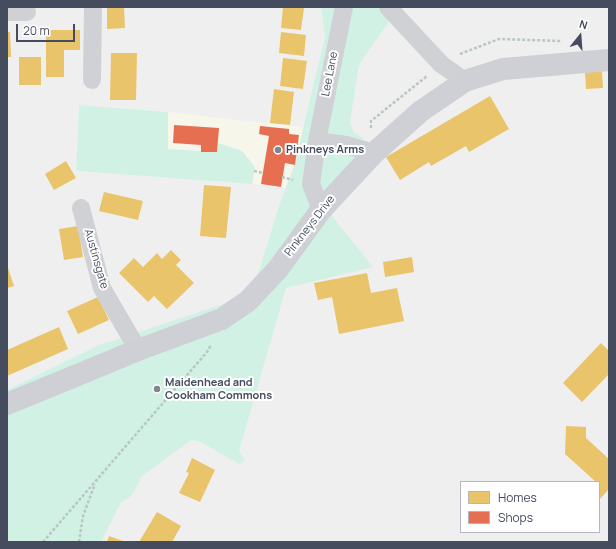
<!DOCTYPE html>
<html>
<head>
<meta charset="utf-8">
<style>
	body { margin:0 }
	#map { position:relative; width:616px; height:549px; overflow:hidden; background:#f0efef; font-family:Manrope,sans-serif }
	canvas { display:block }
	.frame { position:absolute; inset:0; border:8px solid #454c5d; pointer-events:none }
	.legend { position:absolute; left:460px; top:481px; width:140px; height:52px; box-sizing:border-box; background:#fff; border:1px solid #b5b7be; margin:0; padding:5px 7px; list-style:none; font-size:12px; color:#454c5d }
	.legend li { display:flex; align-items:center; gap:8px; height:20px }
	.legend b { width:20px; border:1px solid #b5b7be }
	.north { position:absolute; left:560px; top:16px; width:40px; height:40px; -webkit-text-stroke:3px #fff; paint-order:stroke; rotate:17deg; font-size:11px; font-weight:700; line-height:16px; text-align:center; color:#454c5d }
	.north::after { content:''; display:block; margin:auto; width:14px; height:18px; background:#454c5d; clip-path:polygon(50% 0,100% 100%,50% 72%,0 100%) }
	.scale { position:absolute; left:16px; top:24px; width:59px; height:18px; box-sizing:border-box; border:2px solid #454c5d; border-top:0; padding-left:5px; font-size:12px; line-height:14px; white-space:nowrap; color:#454c5d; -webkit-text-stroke:3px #fff; paint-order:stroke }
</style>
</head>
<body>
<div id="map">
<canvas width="616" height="549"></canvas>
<div class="frame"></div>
<ul class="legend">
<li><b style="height:11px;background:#e9c46a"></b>Homes</li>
<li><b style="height:11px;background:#e76f51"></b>Shops</li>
</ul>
<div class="north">N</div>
<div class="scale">20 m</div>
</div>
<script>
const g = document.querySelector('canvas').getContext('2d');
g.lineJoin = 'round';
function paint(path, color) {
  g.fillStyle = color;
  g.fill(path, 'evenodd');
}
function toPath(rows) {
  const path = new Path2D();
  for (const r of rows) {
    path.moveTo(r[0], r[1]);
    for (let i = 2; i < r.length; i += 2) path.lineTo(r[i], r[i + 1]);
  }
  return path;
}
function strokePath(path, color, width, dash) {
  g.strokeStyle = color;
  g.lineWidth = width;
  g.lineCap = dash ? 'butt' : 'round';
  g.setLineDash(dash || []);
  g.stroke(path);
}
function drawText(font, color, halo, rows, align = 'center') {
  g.font = font + ' Manrope,sans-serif';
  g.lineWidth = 4;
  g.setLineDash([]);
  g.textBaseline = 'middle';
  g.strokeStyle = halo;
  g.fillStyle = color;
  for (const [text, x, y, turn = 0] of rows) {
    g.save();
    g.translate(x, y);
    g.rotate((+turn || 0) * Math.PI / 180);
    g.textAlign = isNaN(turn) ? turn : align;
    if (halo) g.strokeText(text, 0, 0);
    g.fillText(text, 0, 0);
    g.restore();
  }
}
const commercial = toPath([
	[79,105,168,112,308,128,292,189,252,184,76,171]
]);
const green = toPath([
	[321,7,398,7,408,15,401,13,392,17,360,63,358,70,350,123,354,133,363,138,358,158,320,201,373,267,286,288,239,451,245,460,239,464,201,442,191,440,141,477,134,492,129,498,121,502,101,542,7,542,7,390,97,346,235,300,254,281,260,268,279,206,295,163,325,36],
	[79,105,168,112,168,149,217,152,218,143,242,151,255,167,252,184,76,171]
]);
const homes = toPath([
	[107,7,124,7,125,28,107,29],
	[283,7,304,8,301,30,281,28],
	[46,30,80,30,80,50,64,50,64,77,46,77],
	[7,32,10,32,11,57,7,57],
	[281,32,306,35,304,56,279,53],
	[111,53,137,53,136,100,110,100],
	[19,57,41,57,41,85,19,85],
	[283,58,307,61,303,89,280,86],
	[602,71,603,88,586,89,585,72],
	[274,89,294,92,290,125,270,123],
	[490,96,509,129,469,152,466,146,431,166,429,162,400,180,386,157],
	[66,161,76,178,54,190,45,174],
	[204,185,231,187,226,238,200,236],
	[104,192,143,201,138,220,99,211],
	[78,226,83,257,64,260,59,229],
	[171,250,181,260,176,265,194,283,167,309,154,296,148,302,119,273,134,258,143,267,157,253,162,259],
	[412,257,414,272,385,277,383,262],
	[7,265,14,286,7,288],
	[367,273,371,293,397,288,404,321,339,334,332,297,318,300,314,283],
	[98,297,109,320,78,334,67,311],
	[59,327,68,349,7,376,7,350],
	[601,343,609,351,609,374,582,402,563,383],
	[566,426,586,427,586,438,609,459,609,489,599,500,599,482,596,482,565,454],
	[192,458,215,470,200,502,179,493,189,473,186,472],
	[157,512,181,526,172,542,139,542],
	[109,536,126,542,107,542]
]);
const shops = toPath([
	[174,125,219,128,217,152,201,152,201,145,173,143],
	[260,126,289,129,289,134,299,135,295,165,285,163,281,187,261,184,269,136,259,134]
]);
const path = toPath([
	[460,54,499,39,561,41],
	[371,128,371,121,427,76],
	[254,171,263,173],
	[282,177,293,180],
	[43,542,207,352,211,345],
	[79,542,83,516,95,484]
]);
const street = toPath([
	[388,7,441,64,465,81],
	[7,12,27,12],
	[92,80,93,7],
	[317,141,346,145,374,153],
	[81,208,102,288,138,350],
	[321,210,311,184,317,141,344,7]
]);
const secondary = toPath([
	[7,404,138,350,222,319,248,301,278,269,321,210,374,153,421,111,465,81,503,69,609,60]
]);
const markers = [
	[278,150,4,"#818590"],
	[157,389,4,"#818590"]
];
const streetNames = [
	["Lee Lane",330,74,-79],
	["Pinkneys Drive",310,226,-52],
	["Austinsgate",96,259,74]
];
const poiNames = [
	["Pinkneys Arms",286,150],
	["Maidenhead and",165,383],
	["Cookham Commons",165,396]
];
paint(commercial, '#f7f6ea');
paint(green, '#d1f1e5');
paint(homes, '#e9c46a');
paint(shops, '#e76f51');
strokePath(path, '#b9c6c5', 2.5, [3, 2]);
strokePath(street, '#d0d1d5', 18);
strokePath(secondary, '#ced0d6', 22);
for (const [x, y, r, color] of markers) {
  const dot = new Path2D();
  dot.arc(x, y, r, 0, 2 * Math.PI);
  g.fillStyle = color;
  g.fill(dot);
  strokePath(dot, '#fff', 1.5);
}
drawText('11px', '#454c5d', '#fff', streetNames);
drawText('bold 11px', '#454c5d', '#fff', poiNames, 'left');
</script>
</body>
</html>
